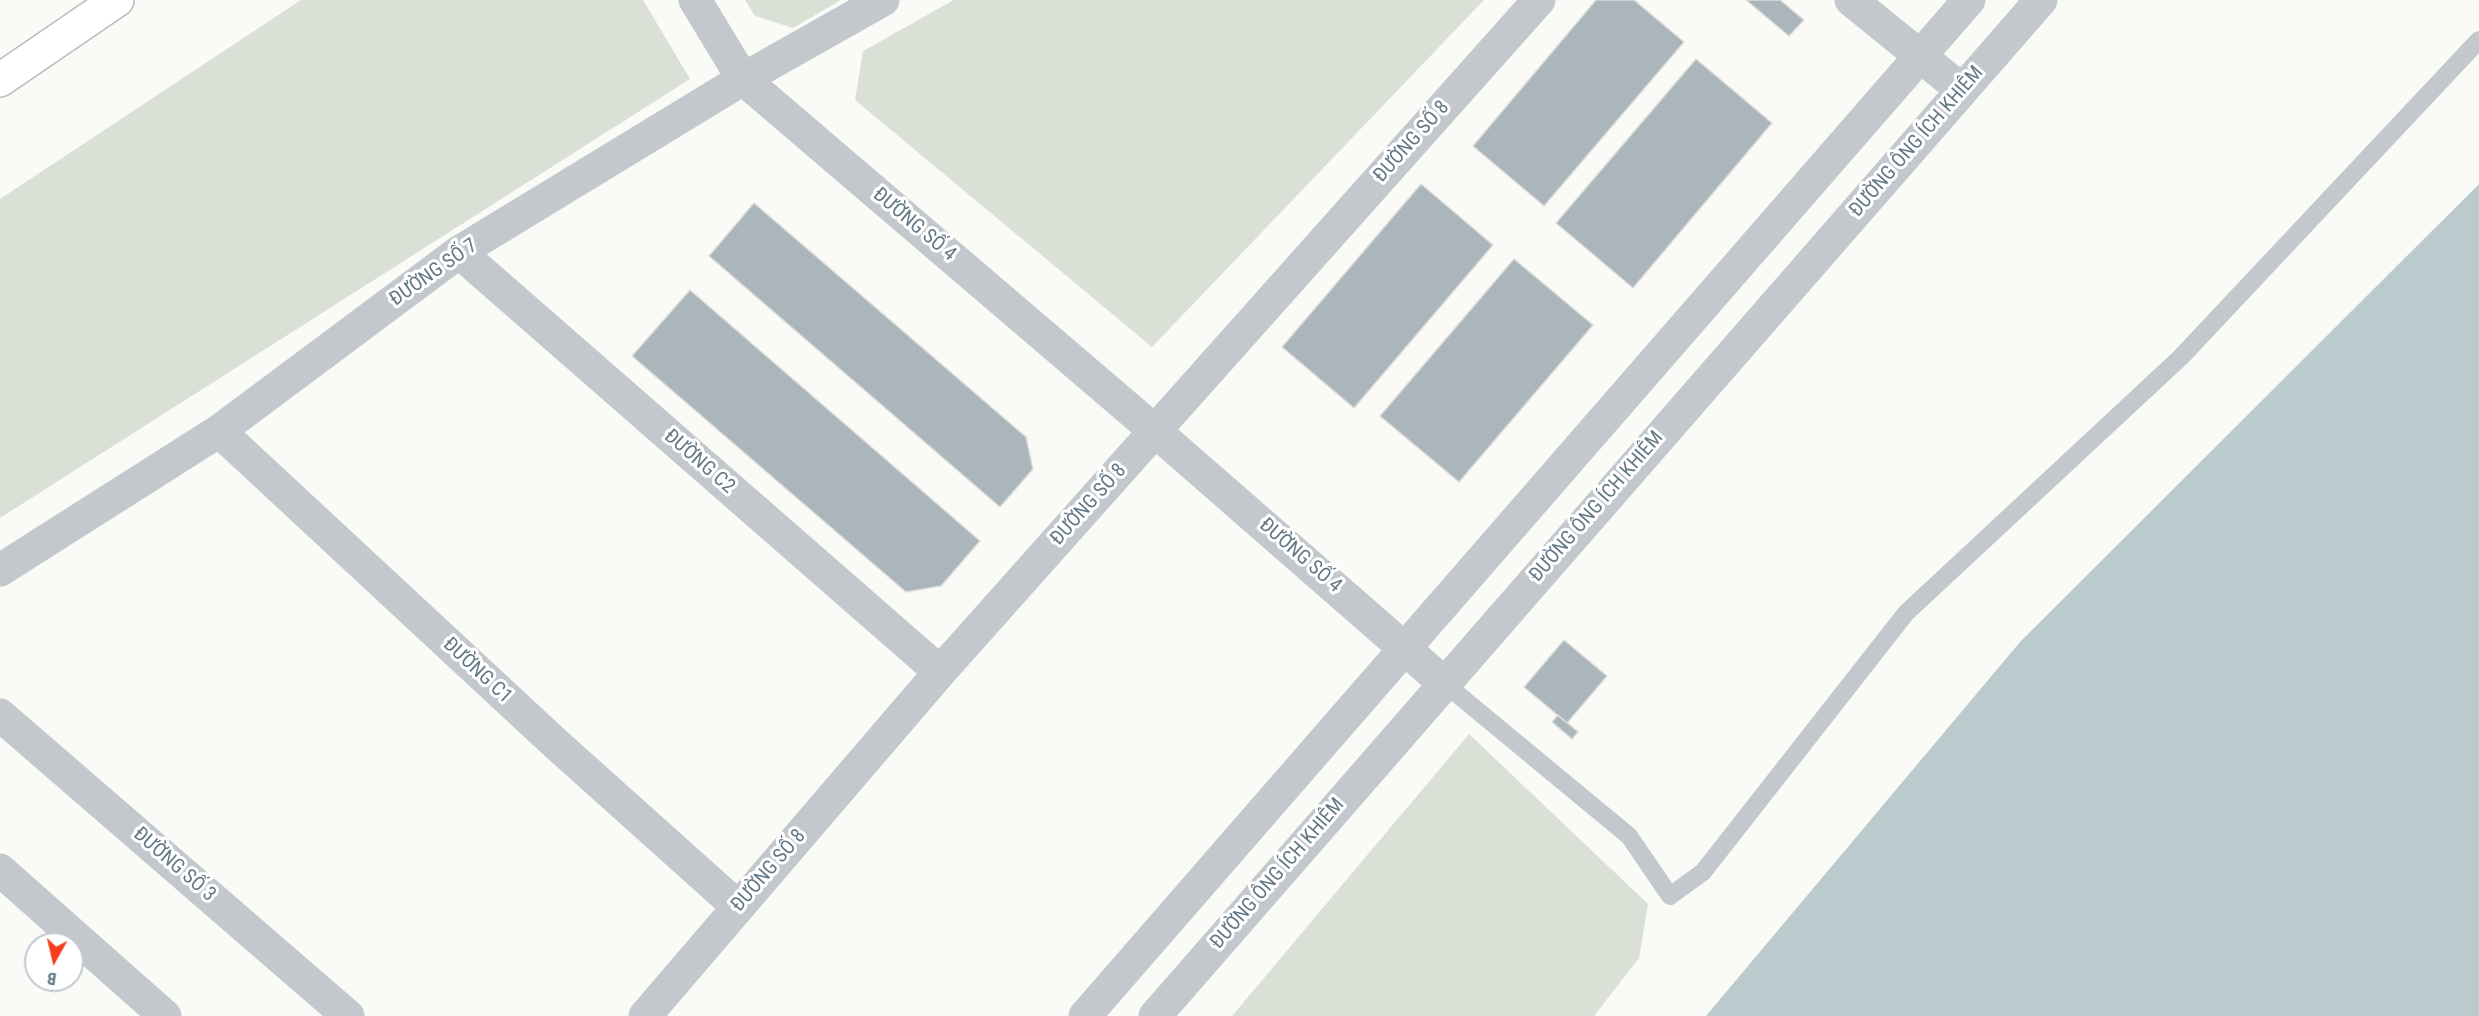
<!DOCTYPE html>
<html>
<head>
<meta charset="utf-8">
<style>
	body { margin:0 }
	#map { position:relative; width:2479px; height:1016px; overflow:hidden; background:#fafaf7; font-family:"Roboto Condensed",sans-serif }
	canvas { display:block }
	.north { position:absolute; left:24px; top:932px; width:60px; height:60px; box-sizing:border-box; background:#fff; border:2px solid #c0c9cf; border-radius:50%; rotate:188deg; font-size:16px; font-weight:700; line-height:24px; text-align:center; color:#627886 }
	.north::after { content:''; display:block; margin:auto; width:21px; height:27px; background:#f53f1c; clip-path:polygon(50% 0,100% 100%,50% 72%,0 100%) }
</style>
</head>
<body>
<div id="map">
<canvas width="2479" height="1016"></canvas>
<div class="north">B</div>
</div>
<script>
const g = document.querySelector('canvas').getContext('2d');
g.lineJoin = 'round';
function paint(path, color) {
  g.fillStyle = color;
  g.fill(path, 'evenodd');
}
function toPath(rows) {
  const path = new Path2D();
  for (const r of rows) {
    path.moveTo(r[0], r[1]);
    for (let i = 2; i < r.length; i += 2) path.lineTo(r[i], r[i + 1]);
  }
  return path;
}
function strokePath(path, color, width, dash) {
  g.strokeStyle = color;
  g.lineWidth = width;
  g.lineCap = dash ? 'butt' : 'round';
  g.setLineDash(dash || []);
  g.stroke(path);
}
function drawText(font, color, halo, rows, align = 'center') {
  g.font = font + ' "Roboto Condensed",sans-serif';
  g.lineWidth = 6;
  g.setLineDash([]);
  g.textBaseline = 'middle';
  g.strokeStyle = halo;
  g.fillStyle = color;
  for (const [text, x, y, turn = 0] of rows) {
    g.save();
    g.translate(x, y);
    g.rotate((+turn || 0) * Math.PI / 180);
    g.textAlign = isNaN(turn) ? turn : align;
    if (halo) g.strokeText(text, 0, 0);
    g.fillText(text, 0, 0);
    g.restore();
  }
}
const green = toPath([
	[301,0,643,0,690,79,0,518,0,199],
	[745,0,841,0,793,28,755,16],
	[954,0,1484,0,1152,347,855,100,863,51],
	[1469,734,1648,904,1639,958,1594,1016,1232,1016]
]);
const water = toPath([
	[2479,184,2479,1016,1706,1016,2020,642]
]);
const building = toPath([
	[1596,0,1634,0,1684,42,1544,206,1473,146,1596,0],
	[1746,0,1780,0,1804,20,1789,36,1746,0],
	[1696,59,1772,123,1633,288,1556,223,1696,59],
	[1421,184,1493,245,1354,408,1282,347,1421,184],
	[754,203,1026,437,1033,469,1000,507,709,256,754,203],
	[1514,259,1593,325,1459,482,1380,416,1514,259],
	[690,290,980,541,941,586,906,592,632,356,690,290],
	[1564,640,1607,676,1567,723,1524,687,1564,640],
	[1558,715,1578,732,1572,739,1552,722,1558,715]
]);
const service = toPath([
	[1444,683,1629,836,1670,896,1703,872,1906,613,2181,357,2479,40]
]);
const minor = toPath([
	[695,0,743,79,1155,431,1444,683],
	[1851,0,1962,90],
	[459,252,940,672],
	[219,431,555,743,738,907],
	[0,570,219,431,459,252,743,79,883,0],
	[0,715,348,1016],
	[0,870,165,1016],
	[645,1016,940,672,1539,0],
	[1085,1016,1969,0],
	[1155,1016,2041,0]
]);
const primary = toPath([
	[0,80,117,0]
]);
const streetNames = [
	["ĐƯỜNG SỐ 8",1412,142,-48],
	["ĐƯỜNG ÔNG ÍCH KHIÊM",1917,142,-49],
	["ĐƯỜNG SỐ 4",914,225,40],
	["ĐƯỜNG SỐ 7",434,273,-35],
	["ĐƯỜNG C2",699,462,41],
	["ĐƯỜNG SỐ 8",1089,505,-48],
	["ĐƯỜNG ÔNG ÍCH KHIÊM",1597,507,-49],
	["ĐƯỜNG SỐ 4",1300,556,41],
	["ĐƯỜNG C1",477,671,43],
	["ĐƯỜNG SỐ 3",174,865,41],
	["ĐƯỜNG SỐ 8",769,871,-49],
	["ĐƯỜNG ÔNG ÍCH KHIÊM",1278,874,-49]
];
paint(green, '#dae0d6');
paint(water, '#bbcacd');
paint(building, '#abb6bc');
strokePath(building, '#dcdcd9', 1.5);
strokePath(primary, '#b6bcc1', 36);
strokePath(service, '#c2c8cc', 18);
strokePath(minor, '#c2c8cc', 33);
strokePath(primary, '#fff', 33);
drawText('20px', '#627886', '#fff', streetNames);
</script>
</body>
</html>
